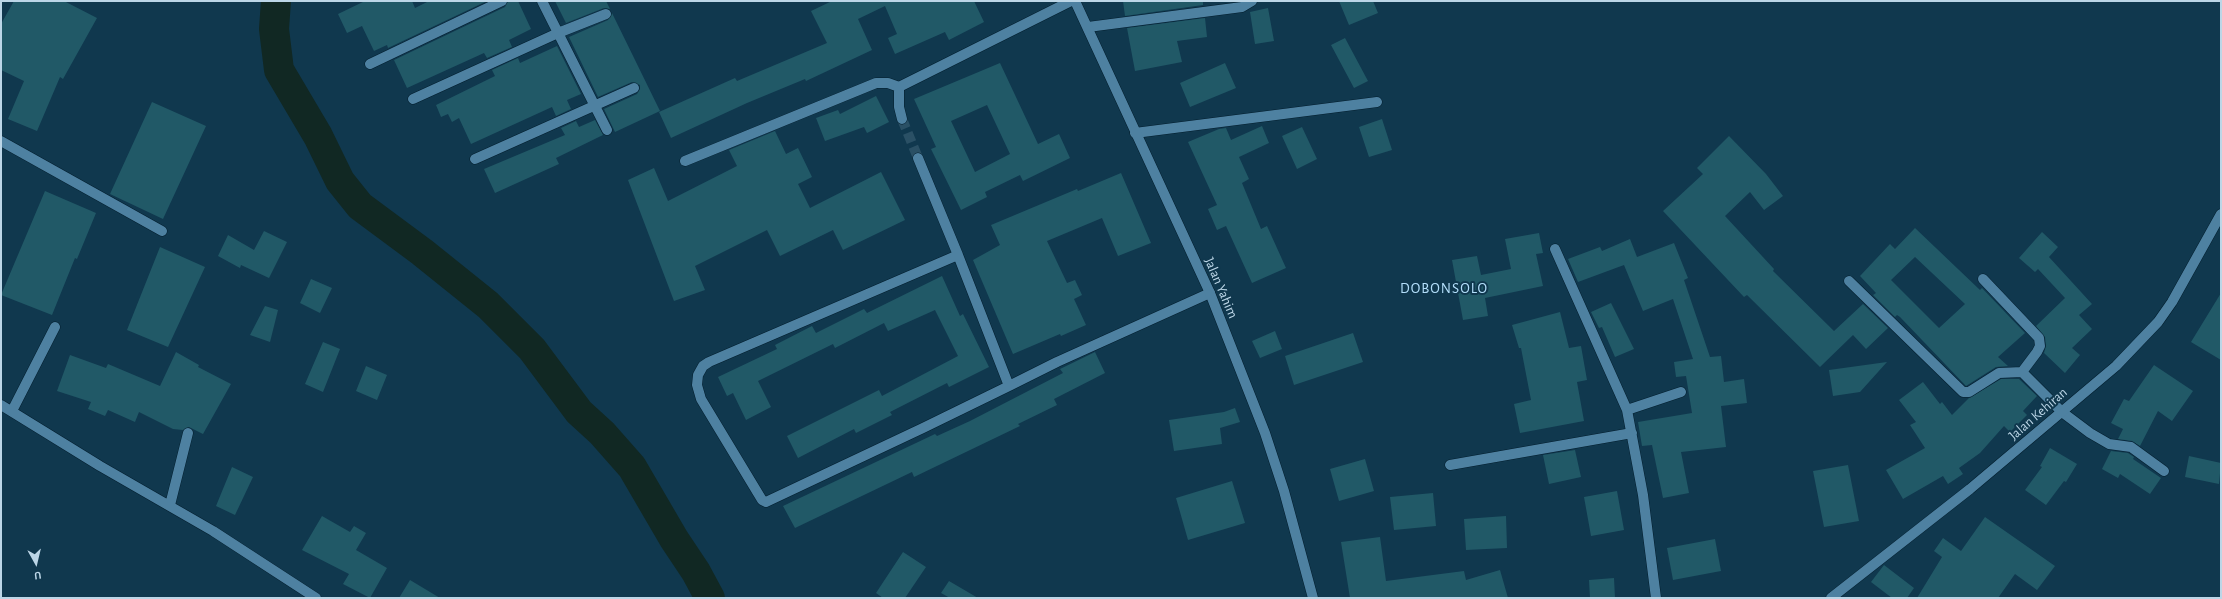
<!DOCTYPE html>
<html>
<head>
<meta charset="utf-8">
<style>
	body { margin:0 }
	#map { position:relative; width:2222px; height:599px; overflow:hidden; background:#10384e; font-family:"Alegreya Sans",sans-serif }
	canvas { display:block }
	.frame { position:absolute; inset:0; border:2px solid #bcd6e7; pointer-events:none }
	.north { position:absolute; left:16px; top:543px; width:40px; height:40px; -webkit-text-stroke:3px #10384e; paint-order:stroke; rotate:172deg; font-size:11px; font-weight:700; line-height:16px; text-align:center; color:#bcd6e7 }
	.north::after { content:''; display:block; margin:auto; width:14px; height:18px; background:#bcd6e7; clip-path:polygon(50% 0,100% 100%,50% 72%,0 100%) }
</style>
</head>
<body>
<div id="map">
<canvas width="2222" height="599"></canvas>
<div class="frame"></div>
<div class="north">U</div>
</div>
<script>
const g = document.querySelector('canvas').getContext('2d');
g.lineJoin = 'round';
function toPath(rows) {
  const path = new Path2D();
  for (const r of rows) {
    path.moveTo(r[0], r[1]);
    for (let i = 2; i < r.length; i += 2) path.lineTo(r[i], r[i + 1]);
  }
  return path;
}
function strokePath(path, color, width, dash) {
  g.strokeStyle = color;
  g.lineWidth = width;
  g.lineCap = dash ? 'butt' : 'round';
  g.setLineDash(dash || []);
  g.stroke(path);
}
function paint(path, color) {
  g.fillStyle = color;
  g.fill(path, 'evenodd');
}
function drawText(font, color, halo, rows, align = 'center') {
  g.font = font + ' "Alegreya Sans",sans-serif';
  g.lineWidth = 4;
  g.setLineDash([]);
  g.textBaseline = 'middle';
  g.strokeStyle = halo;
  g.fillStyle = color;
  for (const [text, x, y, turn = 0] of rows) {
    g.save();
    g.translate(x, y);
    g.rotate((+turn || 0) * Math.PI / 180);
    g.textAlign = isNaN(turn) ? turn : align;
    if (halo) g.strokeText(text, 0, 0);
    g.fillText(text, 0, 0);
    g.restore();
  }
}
const river = toPath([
	[276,1,274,29,279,70,318,136,340,181,360,206,422,252,488,305,532,349,579,412,602,433,632,467,674,539,696,572,710,598]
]);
const building = toPath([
	[14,1,64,1,97,18,63,79,60,77,37,131,8,119,24,81,1,70,1,24],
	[365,1,412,1,415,8,429,1,487,1,388,48,387,45,374,51,362,26,347,33,338,14],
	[508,1,518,1,531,29,509,40,512,47,487,58,484,53,407,88,394,60,505,7],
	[555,1,606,1,610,9,604,8,566,23],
	[832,1,974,1,984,22,949,40,945,32,895,54,888,38,897,34,885,6,858,19,872,50,806,81,805,79,747,103,671,138,659,112,735,78,737,81,827,43,811,11],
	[1123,1,1203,1,1203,5,1125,16],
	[1339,1,1373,1,1378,13,1349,25],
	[1268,8,1274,41,1255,44,1250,12],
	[612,13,660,111,615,132,604,109,637,94,640,89,640,85,632,82,598,97,569,37,608,20],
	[1205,18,1207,37,1177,41,1182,62,1135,71,1127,28],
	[1345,38,1368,81,1354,88,1331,45],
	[557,46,581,94,567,100,571,109,556,116,552,107,471,144,459,118,452,122,448,114,441,117,436,105,495,76,492,70,518,58,520,63],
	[1000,63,1038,144,1059,134,1070,158,1023,181,1020,175,985,192,987,197,961,210,931,149,936,147,914,99],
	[987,105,1010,154,975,172,951,121],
	[1225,63,1236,88,1190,107,1180,83],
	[876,96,889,122,867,133,864,127,825,141,816,118,838,110,840,114],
	[152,102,206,126,163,219,110,194],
	[1382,119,1392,150,1369,157,1359,127],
	[595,120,603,135,556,158,559,164,495,193,484,169,565,135,561,128,576,121,579,127],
	[1262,126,1269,143,1239,157,1249,179,1242,183,1261,229,1267,226,1286,268,1252,283,1226,226,1217,230,1208,209,1217,205,1188,142,1219,129,1226,128,1231,140],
	[1302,127,1317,159,1297,169,1282,136],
	[775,131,786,154,798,148,812,177,798,184,810,208,881,172,905,220,843,250,833,230,780,256,767,230,695,266,705,290,674,301,628,180,654,168,668,201,737,166,729,150],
	[1729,136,1766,174,1783,196,1764,210,1750,192,1725,216,1774,269,1773,271,1834,331,1863,304,1888,328,1866,349,1853,335,1820,367,1747,295,1744,297,1663,211,1703,174,1697,168],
	[1121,173,1151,243,1118,256,1102,218,1047,241,1067,283,1075,280,1082,295,1074,299,1086,325,1061,336,1060,334,1013,354,973,260,1000,245,991,225,1077,189,1078,191],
	[45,191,96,213,77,259,75,258,52,315,1,295],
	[1915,228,1980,290,1982,288,2025,333,1998,357,2008,366,1996,367,1966,386,1900,317,1897,315,1895,317,1873,295,1876,293,1860,276,1890,244,1895,249],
	[1915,257,1965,304,1939,328,1891,280],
	[264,231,287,242,269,278,241,265,240,268,218,256,228,235,254,250],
	[2042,232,2058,247,2049,257,2092,304,2079,315,2092,329,2072,348,2080,355,2065,373,2044,353,2046,346,2045,337,2036,326,2065,298,2038,269,2035,272,2019,258],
	[1539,233,1543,253,1536,254,1543,286,1485,298,1488,316,1463,320,1452,260,1477,256,1481,275,1511,269,1505,239],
	[1630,239,1637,257,1674,243,1688,278,1684,280,1710,357,1721,356,1724,382,1744,379,1747,403,1721,406,1726,447,1681,452,1689,493,1663,498,1652,445,1642,446,1638,422,1692,413,1686,376,1676,377,1674,362,1693,359,1673,299,1643,311,1624,265,1578,282,1568,259,1600,247,1602,251],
	[160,247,205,267,168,347,127,330],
	[942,276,960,316,963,314,989,367,949,387,947,383,890,412,892,415,856,433,854,429,798,458,787,436,879,390,882,396,958,356,935,310,888,331,884,323,835,348,833,344,758,381,771,407,746,420,733,393,727,396,718,377,777,349,775,345,812,326,816,333,864,309,867,313],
	[311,279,332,288,320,313,300,303],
	[2221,293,2221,360,2191,342],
	[1611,303,1634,349,1615,357,1602,327,1599,328,1591,312],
	[265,306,278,310,270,342,250,335],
	[1560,312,1569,348,1581,346,1587,380,1577,382,1584,421,1520,433,1514,404,1531,400,1521,348,1519,348,1512,325],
	[1275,331,1282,349,1260,358,1252,341],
	[1353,333,1363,362,1294,385,1285,356],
	[323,342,340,349,323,392,305,384],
	[176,352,199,365,198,367,231,384,203,434,189,427,183,430,173,429,139,412,135,422,108,410,105,416,88,409,91,402,57,391,70,355,106,368,108,364,160,386],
	[1095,352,1105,373,1054,399,1057,405,1018,424,1020,426,914,477,912,472,795,528,783,506,935,434,937,436,970,421,1063,373,1060,369],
	[1887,362,1860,392,1833,396,1829,370],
	[2154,365,2193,391,2172,421,2158,411,2140,446,2132,441,2118,439,2123,429,2111,423,2124,399,2129,401],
	[366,366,387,375,377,400,356,391],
	[2001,379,2019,379,2037,396,2023,411,2027,415,2010,432,2004,426,1980,453,1959,468,1963,474,1948,484,1943,476,1903,499,1886,470,1925,448,1910,425,1916,422,1899,400,1923,382,1940,404,1942,402,1952,415,1969,398],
	[1235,408,1240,422,1220,428,1222,444,1174,451,1169,420,1224,412],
	[2050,448,2077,464,2066,482,2064,481,2046,505,2025,490,2042,467,2040,466],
	[1575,450,1581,477,1549,484,1543,455],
	[2111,451,2128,453,2134,457,2133,459,2161,478,2150,494,2120,474,2118,478,2102,469],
	[2189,456,2221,463,2219,484,2185,477],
	[1365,459,1374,491,1339,501,1330,469],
	[1848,465,1859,521,1824,527,1813,471],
	[232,467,253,477,235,515,216,506],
	[1232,481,1245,523,1188,540,1176,498],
	[1617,491,1624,530,1591,536,1584,497],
	[1433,493,1436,526,1394,530,1390,497],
	[322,516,350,532,354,526,366,533,356,550,387,568,370,598,343,584,349,574,302,550],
	[1506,516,1507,548,1466,550,1464,519],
	[1985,517,2055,566,2037,590,2015,574,1998,598,1917,598,1942,557,1934,551,1943,538,1961,551],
	[1380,537,1386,581,1464,571,1466,580,1500,570,1508,598,1350,598,1341,542],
	[1715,539,1721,571,1673,580,1667,548],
	[903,552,926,567,905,598,883,598,876,593],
	[1884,565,1914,588,1907,598,1892,598,1871,582],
	[1614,578,1615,598,1590,598,1589,580],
	[410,580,440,598,399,598],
	[949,581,978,598,950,598,941,593]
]);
const streetTunnel = toPath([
	[902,119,918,158]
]);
const street = toPath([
	[542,1,607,130],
	[1088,27,1242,7,1252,1],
	[370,64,502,1],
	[413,99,558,33,606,14],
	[902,119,899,107,899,87,1071,1],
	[1135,133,1377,102],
	[1,141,162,231],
	[918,158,958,255],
	[475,159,634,88],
	[685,161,876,83,888,83,899,87],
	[1555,249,1627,410,1643,495,1656,598],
	[1983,279,2039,338,2040,346,2037,352,2022,372],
	[1849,281,1963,392,1969,392,1999,373,2022,372,2062,412,2090,433,2109,444,2131,447,2164,471],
	[1009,386,958,255,709,362,703,366,698,375,697,385,701,399,762,500,766,502,923,428,1009,386,1057,362,1210,293],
	[1,405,100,466,213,531,316,598],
	[1627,410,1681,392],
	[12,411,55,327],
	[1450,465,1632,433],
	[170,505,188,433]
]);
const secondary = toPath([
	[1075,1,1210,293,1265,433,1284,491,1313,598],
	[1831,598,1970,489,2116,366,2158,322,2172,302,2221,214]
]);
const streetNames = [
	["Jalan Yahim",1221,288,67],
	["Jalan Kehiran",2038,414,-41]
];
const neighbourhoodNames = [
	["DOBONSOLO",1444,288]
];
strokePath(river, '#112823', 30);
paint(building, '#215967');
strokePath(streetTunnel, '#2a5065', 10, [10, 5]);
strokePath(street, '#031e2e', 11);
strokePath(secondary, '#031e2e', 11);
strokePath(street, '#4e81a1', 10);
strokePath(secondary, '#4e81a1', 10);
drawText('14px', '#bcd6e7', '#10384e', streetNames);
g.letterSpacing = '1px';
drawText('15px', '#b3defa', '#10384e', neighbourhoodNames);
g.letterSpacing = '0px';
</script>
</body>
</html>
